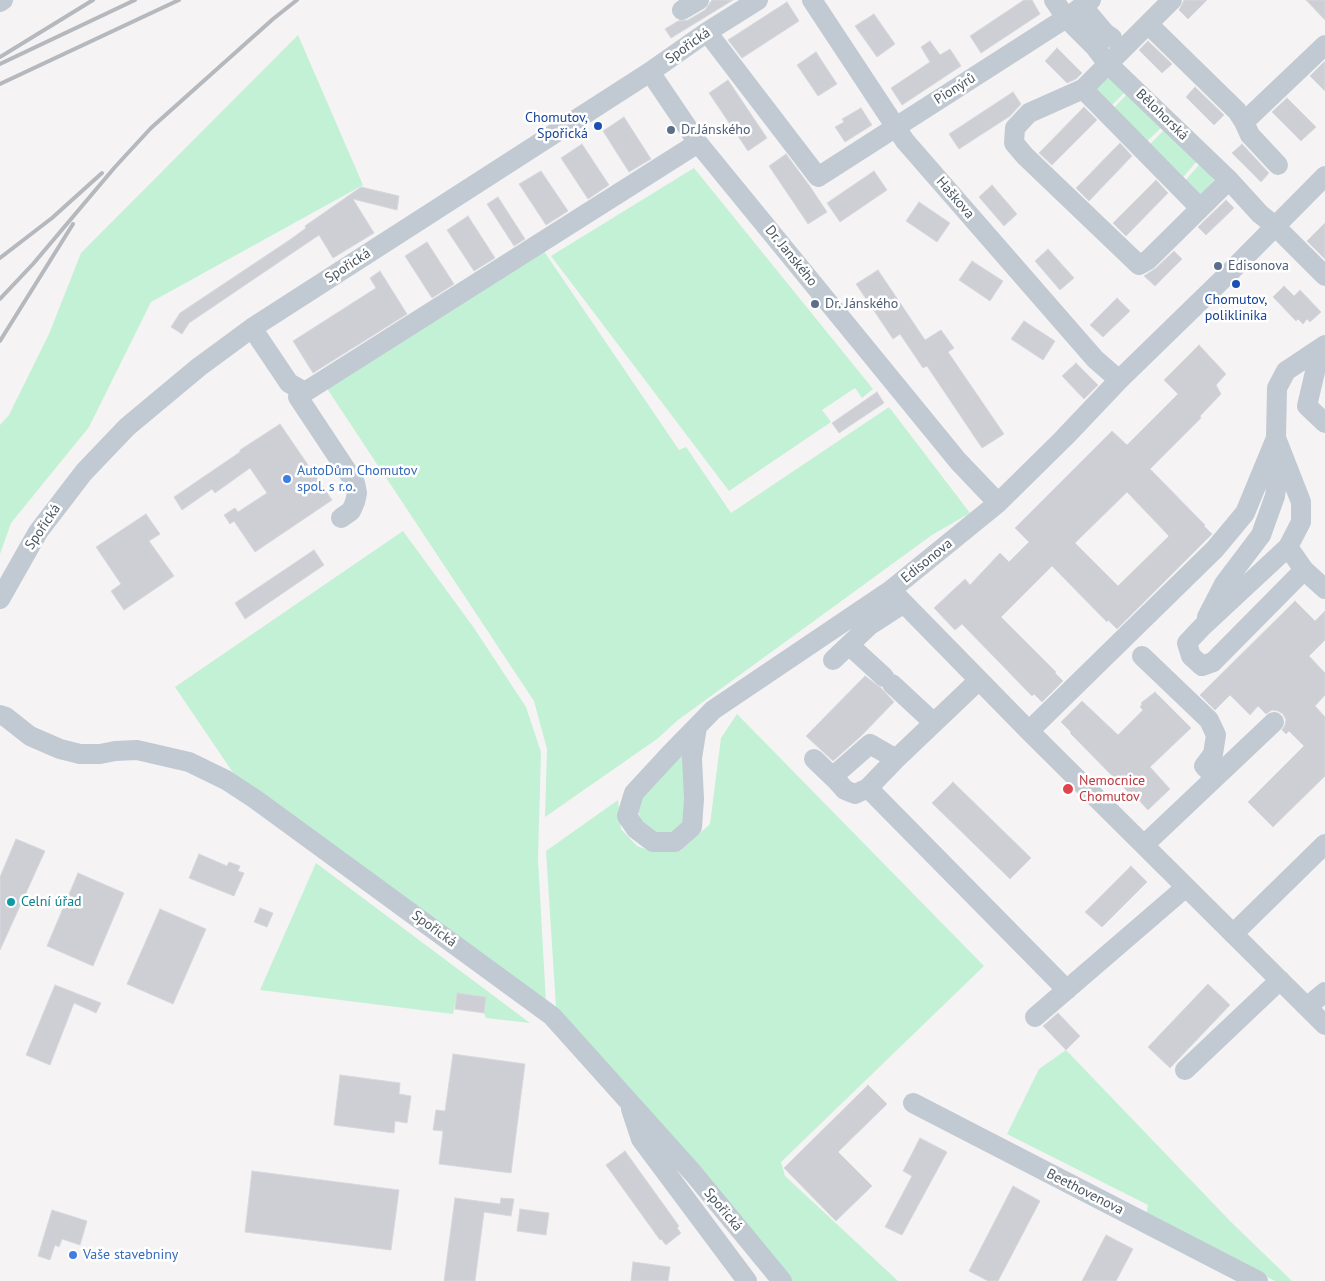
<!DOCTYPE html>
<html>
<head>
<meta charset="utf-8">
<style>
	body { margin:0 }
	canvas { display:block; background:#f5f3f3 }
</style>
</head>
<body>
<canvas width="1325" height="1281"></canvas>
<script>
const g = document.querySelector('canvas').getContext('2d');
g.lineJoin = 'round';
function paint(path, color) {
  g.fillStyle = color;
  g.fill(path, 'evenodd');
}
function toPath(rows) {
  const path = new Path2D();
  for (const r of rows) {
    path.moveTo(r[0], r[1]);
    for (let i = 2; i < r.length; i += 2) path.lineTo(r[i], r[i + 1]);
  }
  return path;
}
function strokePath(path, color, width, dash) {
  g.strokeStyle = color;
  g.lineWidth = width;
  g.lineCap = dash ? 'butt' : 'round';
  g.setLineDash(dash || []);
  g.stroke(path);
}
function drawText(font, color, halo, rows, align = 'center') {
  g.font = font + ' "PT Sans",sans-serif';
  g.lineWidth = 5;
  g.setLineDash([]);
  g.textBaseline = 'middle';
  g.strokeStyle = halo;
  g.fillStyle = color;
  for (const [text, x, y, turn = 0] of rows) {
    g.save();
    g.translate(x, y);
    g.rotate((+turn || 0) * Math.PI / 180);
    g.textAlign = isNaN(turn) ? turn : align;
    if (halo) g.strokeText(text, 0, 0);
    g.fillText(text, 0, 0);
    g.restore();
  }
}
const green = toPath([
	[298,35,363,185,151,302,89,427,11,523,0,554,0,425,9,415,49,334,81,253],
	[1106,76,1126,91,1106,111,1089,90],
	[1128,93,1162,127,1142,146,1109,113],
	[1165,129,1197,161,1179,182,1145,149],
	[1200,164,1214,180,1203,199,1181,185],
	[694,168,873,389,862,398,855,388,822,410,831,422,729,491,551,256],
	[539,244,679,450,686,447,731,513,889,407,970,513,932,535,678,720,657,739,545,817,547,749,534,701,322,381],
	[403,531,474,628,526,707,541,752,538,859,546,1004,238,780,175,687],
	[737,714,984,966,781,1162,785,1176,898,1281,788,1281,556,1007,546,851,618,800,621,829,637,846,653,852,680,851,710,824,721,738],
	[683,750,688,804,682,825,672,832,660,834,649,830,641,821,638,811,640,800],
	[316,863,530,1023,486,1018,484,1013,486,997,457,993,453,1014,260,990],
	[1066,1050,1231,1222,1292,1281,1275,1281,1146,1215,1148,1205,1007,1134,1039,1069]
]);
const building = toPath([
	[733,0,671,38,665,29,678,21,688,20,705,10,712,0,733,0],
	[1024,0,1032,0,1040,14,981,53,970,36,1024,0],
	[1184,0,1207,0,1188,19,1179,10,1184,0],
	[1306,0,1325,0,1325,20,1306,0],
	[787,2,799,21,742,58,728,40,787,2],
	[874,14,895,44,877,57,855,26,874,14],
	[930,41,940,55,950,49,961,66,902,105,891,88,930,62,921,47,930,41],
	[1148,41,1172,64,1162,73,1139,50,1148,41],
	[1057,48,1082,73,1076,79,1067,83,1045,61,1057,48],
	[816,52,837,84,818,96,797,65,816,52],
	[1324,62,1325,63,1325,91,1310,76,1324,62],
	[728,80,767,138,748,151,709,93,728,80],
	[1195,87,1224,115,1214,125,1186,97,1195,87],
	[1013,92,1021,104,1010,116,959,149,949,134,1013,92],
	[1287,98,1316,127,1301,141,1272,112,1287,98],
	[1084,107,1097,120,1052,165,1039,153,1084,107],
	[861,108,872,125,845,142,835,127,844,122,842,119,861,108],
	[624,117,651,159,629,172,603,131,624,117],
	[1120,143,1132,156,1089,201,1076,188,1120,143],
	[582,144,609,185,588,199,561,158,582,144],
	[1242,144,1269,173,1261,182,1232,153,1242,144],
	[786,154,809,185,827,212,808,224,769,166,786,154],
	[541,171,568,211,546,225,519,184,541,171],
	[874,171,887,190,840,222,827,203,874,171],
	[1156,180,1168,193,1126,236,1113,223,1156,180],
	[992,185,1017,214,1004,226,979,197,992,185],
	[361,187,399,196,397,210,353,199,374,233,333,258,319,235,189,323,182,334,171,327,180,313,291,239,306,228,305,226,361,187],
	[498,197,525,239,514,246,487,204,498,197],
	[1226,200,1234,208,1206,235,1198,227,1226,200],
	[919,202,950,223,937,242,906,221,919,202],
	[468,216,495,258,474,271,447,230,468,216],
	[1325,223,1325,259,1307,241,1325,223],
	[427,242,454,284,432,298,405,256,427,242],
	[1048,249,1074,278,1060,290,1035,261,1048,249],
	[1174,251,1182,259,1155,286,1144,276,1156,268,1174,251],
	[972,261,1003,281,990,301,959,280,972,261],
	[878,270,925,340,941,330,954,348,948,352,1004,434,982,448,927,366,923,368,900,334,893,339,856,284,878,270],
	[380,271,407,314,313,373,293,341,376,288,370,278,380,271],
	[1284,286,1294,296,1300,290,1321,312,1310,322,1307,319,1303,324,1298,319,1296,321,1273,297,1284,286],
	[1117,298,1130,311,1103,337,1090,325,1117,298],
	[1024,321,1055,341,1043,360,1011,339,1024,321],
	[1199,345,1226,374,1216,385,1221,394,1200,416,1201,418,1150,469,1205,525,1204,526,1212,534,1117,629,1108,620,1107,622,1052,566,1001,617,1056,672,1055,673,1063,681,1042,702,1034,694,1032,696,962,624,955,630,934,608,965,579,970,585,1000,553,1009,562,1029,542,1015,528,1112,431,1127,445,1178,394,1164,380,1199,345],
	[1127,492,1169,536,1118,586,1075,543,1127,492],
	[1076,363,1098,385,1084,399,1062,376,1076,363],
	[877,392,884,403,839,433,832,423,877,392],
	[280,424,332,500,255,552,234,521,230,524,224,515,235,508,238,512,267,493,250,468,215,493,212,489,182,510,174,497,240,452,240,450,280,424],
	[146,514,160,534,149,541,174,576,124,610,111,591,121,584,96,547,146,514],
	[314,550,324,565,245,619,235,603,314,550],
	[1295,601,1315,621,1325,611,1325,640,1309,656,1325,673,1325,695,1315,706,1325,717,1325,776,1273,827,1248,802,1304,746,1289,731,1286,734,1282,730,1285,725,1286,720,1283,714,1278,711,1272,710,1266,714,1258,706,1250,715,1230,695,1215,710,1200,695,1295,601],
	[865,676,881,688,894,702,860,737,833,761,806,736,865,676],
	[1155,692,1191,728,1150,767,1170,789,1148,810,1134,795,1133,797,1070,733,1071,732,1061,722,1082,701,1118,735,1143,710,1140,707,1142,704,1141,703,1155,692],
	[953,782,1031,858,1010,879,932,803,953,782],
	[16,839,45,851,0,950,0,877,16,839],
	[199,854,227,866,229,862,240,866,238,871,244,873,234,896,189,878,199,854],
	[1131,866,1147,882,1102,927,1085,912,1131,866],
	[78,873,124,893,93,966,47,946,78,873],
	[260,908,273,913,267,927,254,922,260,908],
	[160,909,206,929,173,1004,127,984,160,909],
	[1208,984,1230,1005,1170,1068,1148,1047,1208,984],
	[55,985,101,1003,96,1013,74,1003,50,1065,26,1055,55,985],
	[457,993,486,997,484,1013,455,1009,457,993],
	[1058,1013,1080,1036,1066,1050,1043,1026,1058,1013],
	[453,1054,525,1064,511,1173,439,1164,443,1131,433,1130,436,1110,445,1111,453,1054],
	[340,1075,400,1083,399,1094,411,1096,407,1123,395,1121,394,1133,334,1125,340,1075],
	[868,1085,887,1104,838,1152,872,1186,836,1221,784,1168,868,1085],
	[920,1138,947,1152,902,1235,885,1227,912,1176,903,1171,920,1138],
	[625,1151,679,1226,677,1228,681,1233,666,1245,661,1239,660,1240,606,1165,625,1151],
	[252,1171,399,1190,391,1250,245,1232,252,1171],
	[1013,1186,1040,1201,998,1281,988,1281,969,1271,1013,1186],
	[455,1198,500,1204,501,1198,514,1199,511,1216,484,1212,475,1281,444,1281,455,1198],
	[520,1209,549,1213,546,1235,517,1231,520,1209],
	[52,1210,87,1221,80,1245,62,1239,59,1247,55,1245,50,1260,38,1256,52,1210],
	[1106,1235,1133,1249,1116,1281,1082,1281,1106,1235],
	[633,1262,670,1267,668,1281,631,1281,633,1262]
]);
const minor = toPath([
	[812,0,905,141,1095,359,1119,380],
	[1054,0,1066,18,1095,47,1107,63,1229,180,1260,214,1275,226,1325,276],
	[1172,0,1083,89,1029,113,1015,128,1014,143,1025,156,1139,265,1148,260,1229,180],
	[0,2,3,0],
	[682,10,699,0],
	[1089,14,1105,33,1112,38],
	[1148,24,1237,111,1244,122,1325,45],
	[707,32,818,177,1066,18,1091,0],
	[650,72,698,143,958,461,998,503],
	[1083,89,1200,208],
	[1244,122,1250,135,1278,165],
	[252,328,289,383,305,392,698,143],
	[1325,349,1318,359,1307,406,1325,423],
	[305,392,298,397,355,483,357,493,355,502,351,511,341,518],
	[1276,438,1301,502,1301,522,1288,547,1304,570,1213,662,1202,666,1191,656,1187,643,1202,627,1288,547],
	[1304,570,1325,589],
	[891,590,1029,731,1325,1025],
	[0,599,38,532,84,472,127,427,199,367,252,328,650,72,707,32,758,0],
	[1207,617,1224,584,1261,535,1275,496,1279,468,1277,452],
	[849,645,884,677],
	[1142,656,1209,720,1216,735,1213,754,1204,766,1215,777],
	[833,660,870,625,904,603],
	[892,684,934,723],
	[0,715,6,717,30,736,60,749,80,754,100,754,115,751,137,750,189,762,226,780,255,799,552,1016,693,1173,782,1281],
	[697,727,692,758,694,799,692,827,675,842,653,842,636,829,627,816,634,793,670,754,713,710,891,590,998,503,1064,438,1119,380,1228,274,1325,176],
	[1029,731,1215,549,1245,513,1276,438,1277,388,1286,371,1325,345],
	[814,759,837,781],
	[896,759,868,788,855,794,845,790,837,781,838,772,870,744,896,759,979,680],
	[868,788,1067,990],
	[1144,845,1274,722],
	[1233,934,1325,844],
	[1307,1007,1325,992],
	[1035,1017,1186,887],
	[1185,1070,1280,980],
	[913,1103,1258,1281],
	[631,1109,641,1139,747,1281]
]);
const rail = toPath([
	[0,57,93,0],
	[0,64,135,0],
	[0,84,179,0],
	[0,258,52,218,102,173],
	[0,299,33,264,115,167,151,128,273,19,297,0],
	[0,341,73,224]
]);
const markers = [
	[598,126,5,"#1a4fb4"],
	[671,130,5,"#5c6f8a"],
	[1218,266,5,"#5c6f8a"],
	[1236,284,5,"#1a4fb4"],
	[815,304,5,"#5c6f8a"],
	[287,479,5,"#3f7fe0"],
	[1068,789,6,"#e0444e"],
	[11,902,5,"#0f9aa8"],
	[73,1255,5,"#3f7fe0"]
];
const streetNames = [
	["Spořická",688,46,-35],
	["Pionýrů",955,89,-32],
	["Bělohorská",1162,115,44],
	["Haškova",955,198,49],
	["Dr. Janského",791,256,51],
	["Spořická",348,266,-33],
	["Spořická",43,527,-56],
	["Edisonova",927,561,-39],
	["Spořická",434,929,36],
	["Beethovenova",1085,1192,27],
	["Spořická",723,1210,50]
];
const transitNames = [
	["Chomutov,",588,118],
	["Spořická",588,134],
	["Chomutov,",1236,300,"center"],
	["poliklinika",1236,316,"center"]
];
const serviceNames = [
	["Dr.Jánského",681,130],
	["Edisonova",1228,266],
	["Dr. Jánského",825,304]
];
const shopNames = [
	["AutoDům Chomutov",297,471],
	["spol. s r.o.",297,487],
	["Vaše stavebniny",83,1255]
];
const healthNames = [
	["Nemocnice",1079,781],
	["Chomutov",1079,797]
];
const cultureNames = [
	["Celní úřad",21,902]
];
paint(green, '#c3f1d5');
paint(building, '#cdcfd5');
strokePath(building, '#d7d9de', 1);
strokePath(minor, '#c1cad2', 20);
strokePath(rail, '#b5b8bd', 4);
for (const [x, y, r, color] of markers) {
  const dot = new Path2D();
  dot.arc(x, y, r, 0, 2 * Math.PI);
  g.fillStyle = color;
  g.fill(dot);
  strokePath(dot, '#fff', 2);
}
drawText('14px', '#4a5661', '#fff', streetNames);
drawText('14px', '#164399', '#fff', transitNames, 'right');
drawText('14px', '#4e5e75', '#fff', serviceNames, 'left');
drawText('14px', '#366cbe', '#fff', shopNames, 'left');
drawText('14px', '#be3a42', '#fff', healthNames, 'left');
drawText('14px', '#0d838f', '#fff', cultureNames, 'left');
</script>
</body>
</html>
